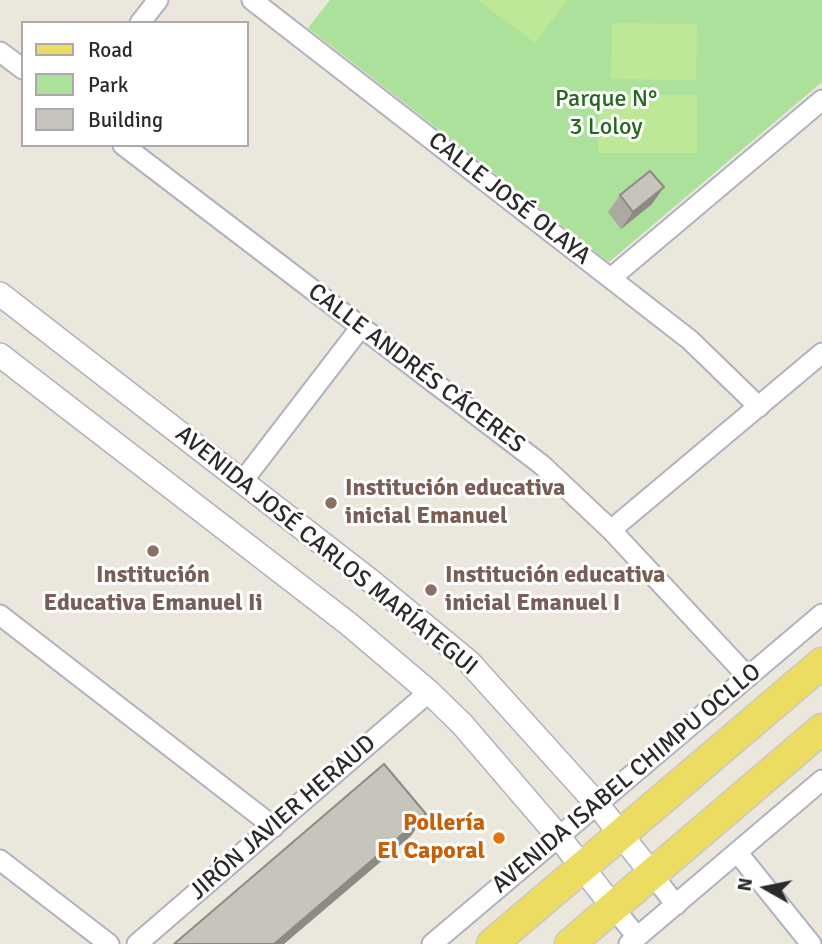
<!DOCTYPE html>
<html>
<head>
<meta charset="utf-8">
<style>
	body { margin:0 }
	#map { position:relative; width:822px; height:944px; overflow:hidden; background:#ece7dd; font-family:Signika,sans-serif }
	canvas { display:block }
	.legend { position:absolute; left:21px; top:21px; width:228px; height:126px; box-sizing:border-box; background:#fff; border:2px solid #aaa; margin:0; padding:9px 12px; list-style:none; font-size:21px; color:#2a2a2a }
	.legend li { display:flex; align-items:center; gap:14px; height:35px }
	.legend b { width:35px; border:2px solid #aaa }
	.north { position:absolute; left:731px; top:853px; width:70px; height:70px; -webkit-text-stroke:5px #fff; paint-order:stroke; rotate:279deg; font-size:19px; font-weight:700; line-height:28px; text-align:center; color:#2a2a2a }
	.north::after { content:''; display:block; margin:auto; width:24px; height:32px; background:#2a2a2a; clip-path:polygon(50% 0,100% 100%,50% 72%,0 100%) }
</style>
</head>
<body>
<div id="map">
<canvas width="822" height="944"></canvas>
<ul class="legend">
<li><b style="height:9px;background:#ecdc62"></b>Road</li>
<li><b style="height:19px;background:#abe19b"></b>Park</li>
<li><b style="height:19px;background:#c7c5bb"></b>Building</li>
</ul>
<div class="north">N</div>
</div>
<script>
const g = document.querySelector('canvas').getContext('2d');
g.lineJoin = 'round';
function paint(path, color) {
  g.fillStyle = color;
  g.fill(path, 'evenodd');
}
function toPath(rows) {
  const path = new Path2D();
  for (const r of rows) {
    path.moveTo(r[0], r[1]);
    for (let i = 2; i < r.length; i += 2) path.lineTo(r[i], r[i + 1]);
  }
  return path;
}
function strokePath(path, color, width, dash) {
  g.strokeStyle = color;
  g.lineWidth = width;
  g.lineCap = dash ? 'butt' : 'round';
  g.setLineDash(dash || []);
  g.stroke(path);
}
function drawText(font, color, halo, rows, align = 'center') {
  g.font = font + ' Signika,sans-serif';
  g.lineWidth = 6;
  g.setLineDash([]);
  g.textBaseline = 'middle';
  g.strokeStyle = halo;
  g.fillStyle = color;
  for (const [text, x, y, turn = 0] of rows) {
    g.save();
    g.translate(x, y);
    g.rotate((+turn || 0) * Math.PI / 180);
    g.textAlign = isNaN(turn) ? turn : align;
    if (halo) g.strokeText(text, 0, 0);
    g.fillText(text, 0, 0);
    g.restore();
  }
}
const green = toPath([
	[330,0,822,0,822,82,609,262,308,28]
]);
const pitch = toPath([
	[477,0,567,0,535,43],
	[612,23,697,24,696,80,611,79],
	[599,94,697,95,697,153,598,153]
]);
const minor = toPath([
	[252,0,690,340,759,407],
	[140,23,158,0],
	[0,52,23,69],
	[123,145,542,465,611,530,748,677],
	[611,278,822,100],
	[242,482,361,327],
	[611,530,822,353],
	[0,615,274,827],
	[737,852,811,944],
	[0,860,109,944],
	[652,874,676,905],
	[613,907,637,937],
	[137,944,429,692],
	[432,944,822,614],
	[629,944,822,780]
]);
const tertiary = toPath([
	[0,294,372,582,469,662,597,804,652,874],
	[0,355,350,625,429,692,462,724,559,837,613,907]
]);
const primary = toPath([
	[492,944,822,663],
	[570,944,822,729]
]);
const wall = toPath([
	[620,195,652,204,621,229,608,212]
]);
const shadedWall = toPath([
	[664,187,652,204,621,229,633,212],
	[426,814,411,836,284,944,274,944]
]);
const building = toPath([
	[650,171,664,187,633,212,620,195,650,171],
	[384,764,426,814,274,944,174,944,384,764]
]);
const markers = [
	[331,503,7,"#8d6e63"],
	[153,551,7,"#8d6e63"],
	[431,590,7,"#8d6e63"],
	[499,838,7,"#e8710a"]
];
const parkNames = [
	["Parque N°",606,100],
	["3 Loloy",606,128]
];
const streetNames = [
	["CALLE JOSÉ OLAYA",509,199,38],
	["CALLE ANDRÉS CÁCERES",416,369,37],
	["AVENIDA JOSÉ CARLOS MARÍATEGUI",326,551,39],
	["AVENIDA ISABEL CHIMPU OCLLO",627,779,-40],
	["JIRÓN JAVIER HERAUD",283,818,-41]
];
const educationNames = [
	["Institución educativa",345,489],
	["inicial Emanuel",345,517],
	["Institución",153,576,"center"],
	["Educativa Emanuel Ii",153,604,"center"],
	["Institución educativa",445,576],
	["inicial Emanuel I",445,604]
];
const foodNames = [
	["Pollería",485,824],
	["El Caporal",485,852]
];
paint(green, '#abe19b');
paint(pitch, '#bce897');
strokePath(minor, '#b0b1be', 23);
strokePath(tertiary, '#b0b1be', 26);
strokePath(primary, '#c8c8c8', 33);
strokePath(minor, '#fff', 19);
strokePath(tertiary, '#fff', 23);
strokePath(primary, '#ecdc62', 30);
paint(wall, '#aba9a1');
paint(shadedWall, '#8b8a83');
paint(building, '#c7c5bb');
strokePath(building, '#8b8a83', 2);
for (const [x, y, r, color] of markers) {
  const dot = new Path2D();
  dot.arc(x, y, r, 0, 2 * Math.PI);
  g.fillStyle = color;
  g.fill(dot);
  strokePath(dot, '#fff', 2.5);
}
drawText('24px', '#23661c', '#fff', parkNames);
drawText('24px', '#2a2a2a', '#fff', streetNames);
drawText('bold 24px', '#785e54', '#fff', educationNames, 'left');
drawText('bold 24px', '#c56008', '#fff', foodNames, 'right');
</script>
</body>
</html>
